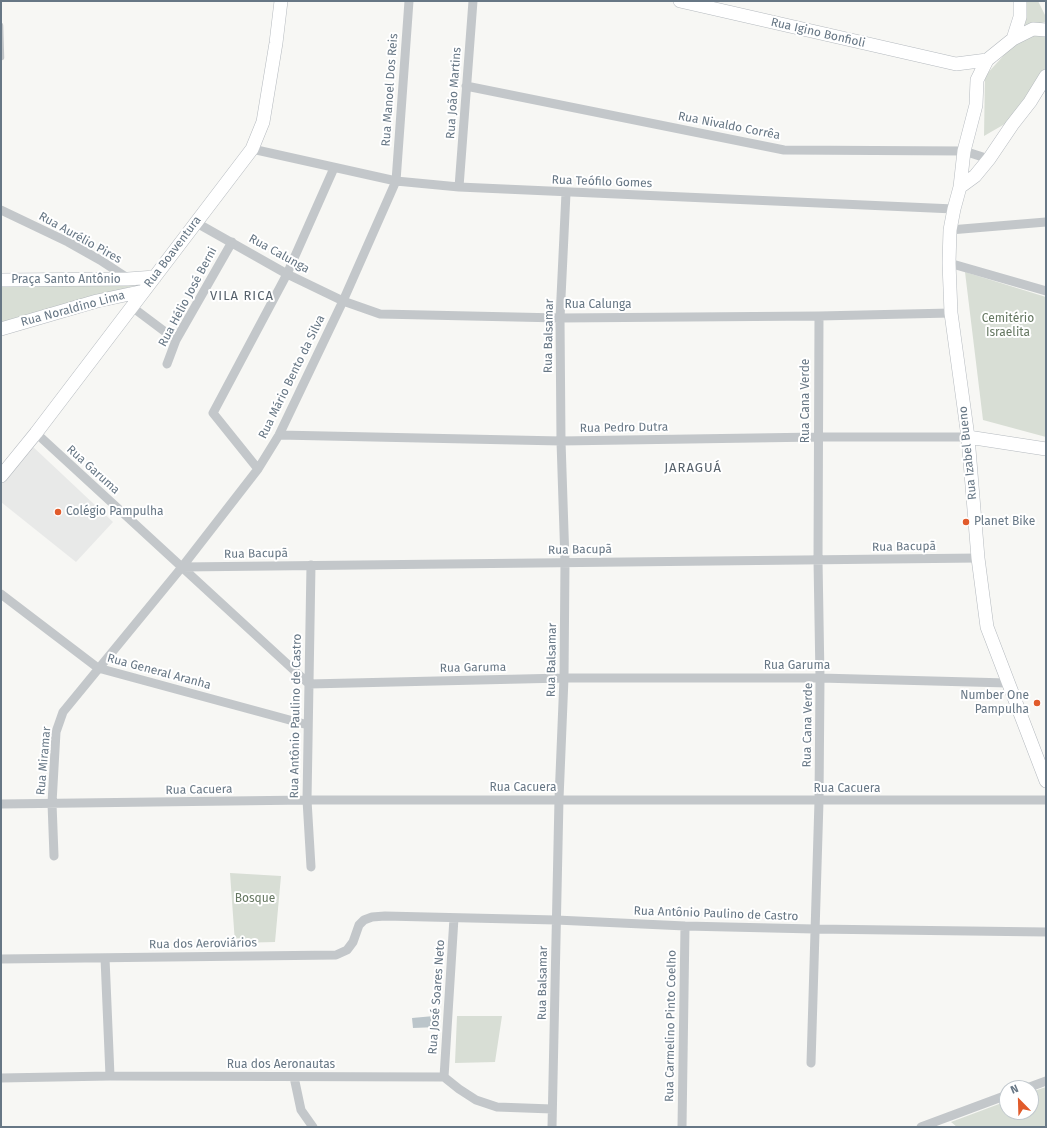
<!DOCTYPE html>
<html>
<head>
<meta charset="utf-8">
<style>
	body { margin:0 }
	#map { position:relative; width:1047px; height:1128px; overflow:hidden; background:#f7f7f4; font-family:"Fira Sans",sans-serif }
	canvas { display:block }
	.frame { position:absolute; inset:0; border:2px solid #677785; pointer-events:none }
	.north { position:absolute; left:999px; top:1080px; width:40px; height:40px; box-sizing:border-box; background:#fff; border:1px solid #c2c9ce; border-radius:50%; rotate:337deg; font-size:11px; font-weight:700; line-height:16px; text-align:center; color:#677785 }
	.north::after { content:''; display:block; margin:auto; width:14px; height:18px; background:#e15b2b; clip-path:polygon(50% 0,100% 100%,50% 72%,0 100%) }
</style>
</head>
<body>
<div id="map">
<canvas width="1047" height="1128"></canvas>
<div class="frame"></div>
<div class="north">N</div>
</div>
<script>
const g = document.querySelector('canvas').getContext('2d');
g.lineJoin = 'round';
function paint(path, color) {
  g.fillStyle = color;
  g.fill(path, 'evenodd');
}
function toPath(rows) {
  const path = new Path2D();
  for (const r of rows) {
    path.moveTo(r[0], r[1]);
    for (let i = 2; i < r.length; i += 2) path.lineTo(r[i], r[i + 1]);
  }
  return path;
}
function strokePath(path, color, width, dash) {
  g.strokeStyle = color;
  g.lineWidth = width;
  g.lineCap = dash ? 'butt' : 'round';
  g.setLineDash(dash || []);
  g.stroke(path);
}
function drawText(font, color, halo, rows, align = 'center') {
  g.font = font + ' "Fira Sans",sans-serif';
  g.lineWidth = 4;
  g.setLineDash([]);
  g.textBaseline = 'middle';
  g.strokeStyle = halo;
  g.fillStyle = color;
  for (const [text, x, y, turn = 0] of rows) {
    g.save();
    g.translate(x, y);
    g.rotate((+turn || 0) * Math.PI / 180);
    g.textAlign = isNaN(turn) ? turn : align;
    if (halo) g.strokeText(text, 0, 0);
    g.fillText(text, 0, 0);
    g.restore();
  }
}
const built = toPath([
	[30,444,113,522,76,562,1,502,1,480]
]);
const green = toPath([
	[1021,1,1038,1,1046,17,1046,22,1031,25,1016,35],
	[1046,29,1046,66,1042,78,1010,121,984,136,985,76,1015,43],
	[965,272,1046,297,1046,437,983,420],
	[1,285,137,285,1,324],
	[230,873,281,876,275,942,235,943],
	[457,1016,502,1016,495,1062,455,1063],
	[1046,1087,1046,1127,957,1127,951,1122,1007,1101,1007,1112,1031,1112,1031,1092]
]);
const water = toPath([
	[434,1016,438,1027,413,1028,412,1018]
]);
const lane = toPath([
	[1,25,2,58]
]);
const street = toPath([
	[466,86,784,150,964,151,989,159],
	[252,149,396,181,459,187,954,209],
	[459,187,473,1],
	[1,210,68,242,100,260,129,279],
	[195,222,287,274,343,301,380,314,560,318,819,316,951,313],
	[950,230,1046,222],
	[949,263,1046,291],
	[132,307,176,340],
	[167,364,176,340,232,242],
	[36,433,309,684,564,678,820,678,1008,683],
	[279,435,561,441,818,437,968,437],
	[258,469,213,413,287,274,334,168],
	[182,567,978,558],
	[1,594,98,668,308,725],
	[1,804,307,800,1046,800],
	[54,856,52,803,56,732,63,712,182,567,258,469,279,435,343,301,396,181,409,1],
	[311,867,307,800,311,565],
	[105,958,110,1076],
	[1,959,336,955,347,950,353,942,359,925,364,920,372,917,385,916,556,920,685,926,814,929,1046,932],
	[811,1063,819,801,820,678,818,560,819,316],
	[294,1077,301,1110,313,1127],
	[444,1077,454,918],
	[1,1078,110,1076,444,1077,459,1089,476,1100,497,1107,552,1109],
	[1027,1088,1046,1081],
	[552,1127,559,799,564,678,565,562,561,441,560,318,566,193],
	[682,1127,685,926],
	[921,1127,1007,1095]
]);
const secondary = toPath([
	[680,1,956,64,987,60],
	[1020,1,1020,17,1013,39,987,60,977,80,976,105,964,151,960,187,954,209,950,230,949,263,951,313,968,437,978,558,987,627,1046,781],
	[1013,39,1033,29,1046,30],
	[960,187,975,176,989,159,1012,125,1030,102,1046,76],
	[1,280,128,279,155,277],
	[1,329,97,301,144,291],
	[968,437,1046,449],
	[1,476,36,433,252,149,263,122,276,43,281,1]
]);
const markers = [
	[58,512,4,"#e15b2b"],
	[966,522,4,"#e15b2b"],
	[1037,703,4,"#e15b2b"]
];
const streetNames = [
	["Rua Igino Bonfioli",818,33,13],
	["Rua Manoel Dos Reis",390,90,-86],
	["Rua João Martins",454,93,-86],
	["Rua Nivaldo Corrêa",729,126,11],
	["Rua Teófilo Gomes",602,182,2],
	["Rua Aurélio Pires",80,238,29],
	["Rua Boaventura",173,252,-53],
	["Rua Calunga",279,254,29],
	["Praça Santo Antônio",66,280],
	["Rua Hélio José Berni",188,297,-62],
	["Rua Calunga",598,305],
	["Rua Noraldino Lima",73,309,-15],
	["Rua Balsamar",549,336,-89],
	["Rua Mário Bento da Silva",292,377,-64],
	["Rua Cana Verde",806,401,-90],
	["Rua Pedro Dutra",624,428,-1],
	["Rua Izabel Bueno",968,453,-96],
	["Rua Garuma",93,470,42],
	["Rua Bacupã",904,547,-1],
	["Rua Bacupã",580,550,-1],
	["Rua Bacupã",256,554,-1],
	["Rua Balsamar",552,660,-89],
	["Rua Garuma",797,666],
	["Rua Garuma",473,668,-1],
	["Rua General Aranha",159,672,15],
	["Rua Antônio Paulino de Castro",296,716,-89],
	["Rua Cana Verde",808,725,-89],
	["Rua Miramar",44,761,-85],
	["Rua Cacuera",523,788],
	["Rua Cacuera",847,789],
	["Rua Cacuera",199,790,-1],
	["Rua Antônio Paulino de Castro",716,914,2],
	["Rua dos Aeroviários",203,944,-1],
	["Rua Balsamar",543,983,-89],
	["Rua José Soares Neto",437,997,-86],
	["Rua Carmelino Pinto Coelho",671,1026,-89],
	["Rua dos Aeronautas",281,1065]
];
const parkNames = [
	["Cemitério",1008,319],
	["Israelita",1008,333],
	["Bosque",255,899]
];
const poiNames = [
	["Colégio Pampulha",66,512],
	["Planet Bike",974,522],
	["Number One",1029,696,"right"],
	["Pampulha",1029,710,"right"]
];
const neighbourhoodNames = [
	["VILA RICA",242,296],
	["JARAGUÁ",693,468]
];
paint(built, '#e8e9e8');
paint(green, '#d8ded5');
paint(water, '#bbc5ca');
strokePath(secondary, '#b5babf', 14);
strokePath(lane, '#c3c7ca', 4.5);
strokePath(street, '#c3c7ca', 9);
strokePath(secondary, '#fff', 13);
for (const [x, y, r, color] of markers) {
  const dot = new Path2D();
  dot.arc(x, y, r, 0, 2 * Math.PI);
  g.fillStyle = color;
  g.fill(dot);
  strokePath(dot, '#fff', 1.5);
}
drawText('12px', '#677785', '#fff', streetNames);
drawText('12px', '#657761', '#fff', parkNames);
drawText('12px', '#677785', '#fff', poiNames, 'left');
g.letterSpacing = '1px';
drawText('13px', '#55606a', '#fff', neighbourhoodNames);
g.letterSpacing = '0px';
</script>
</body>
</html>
